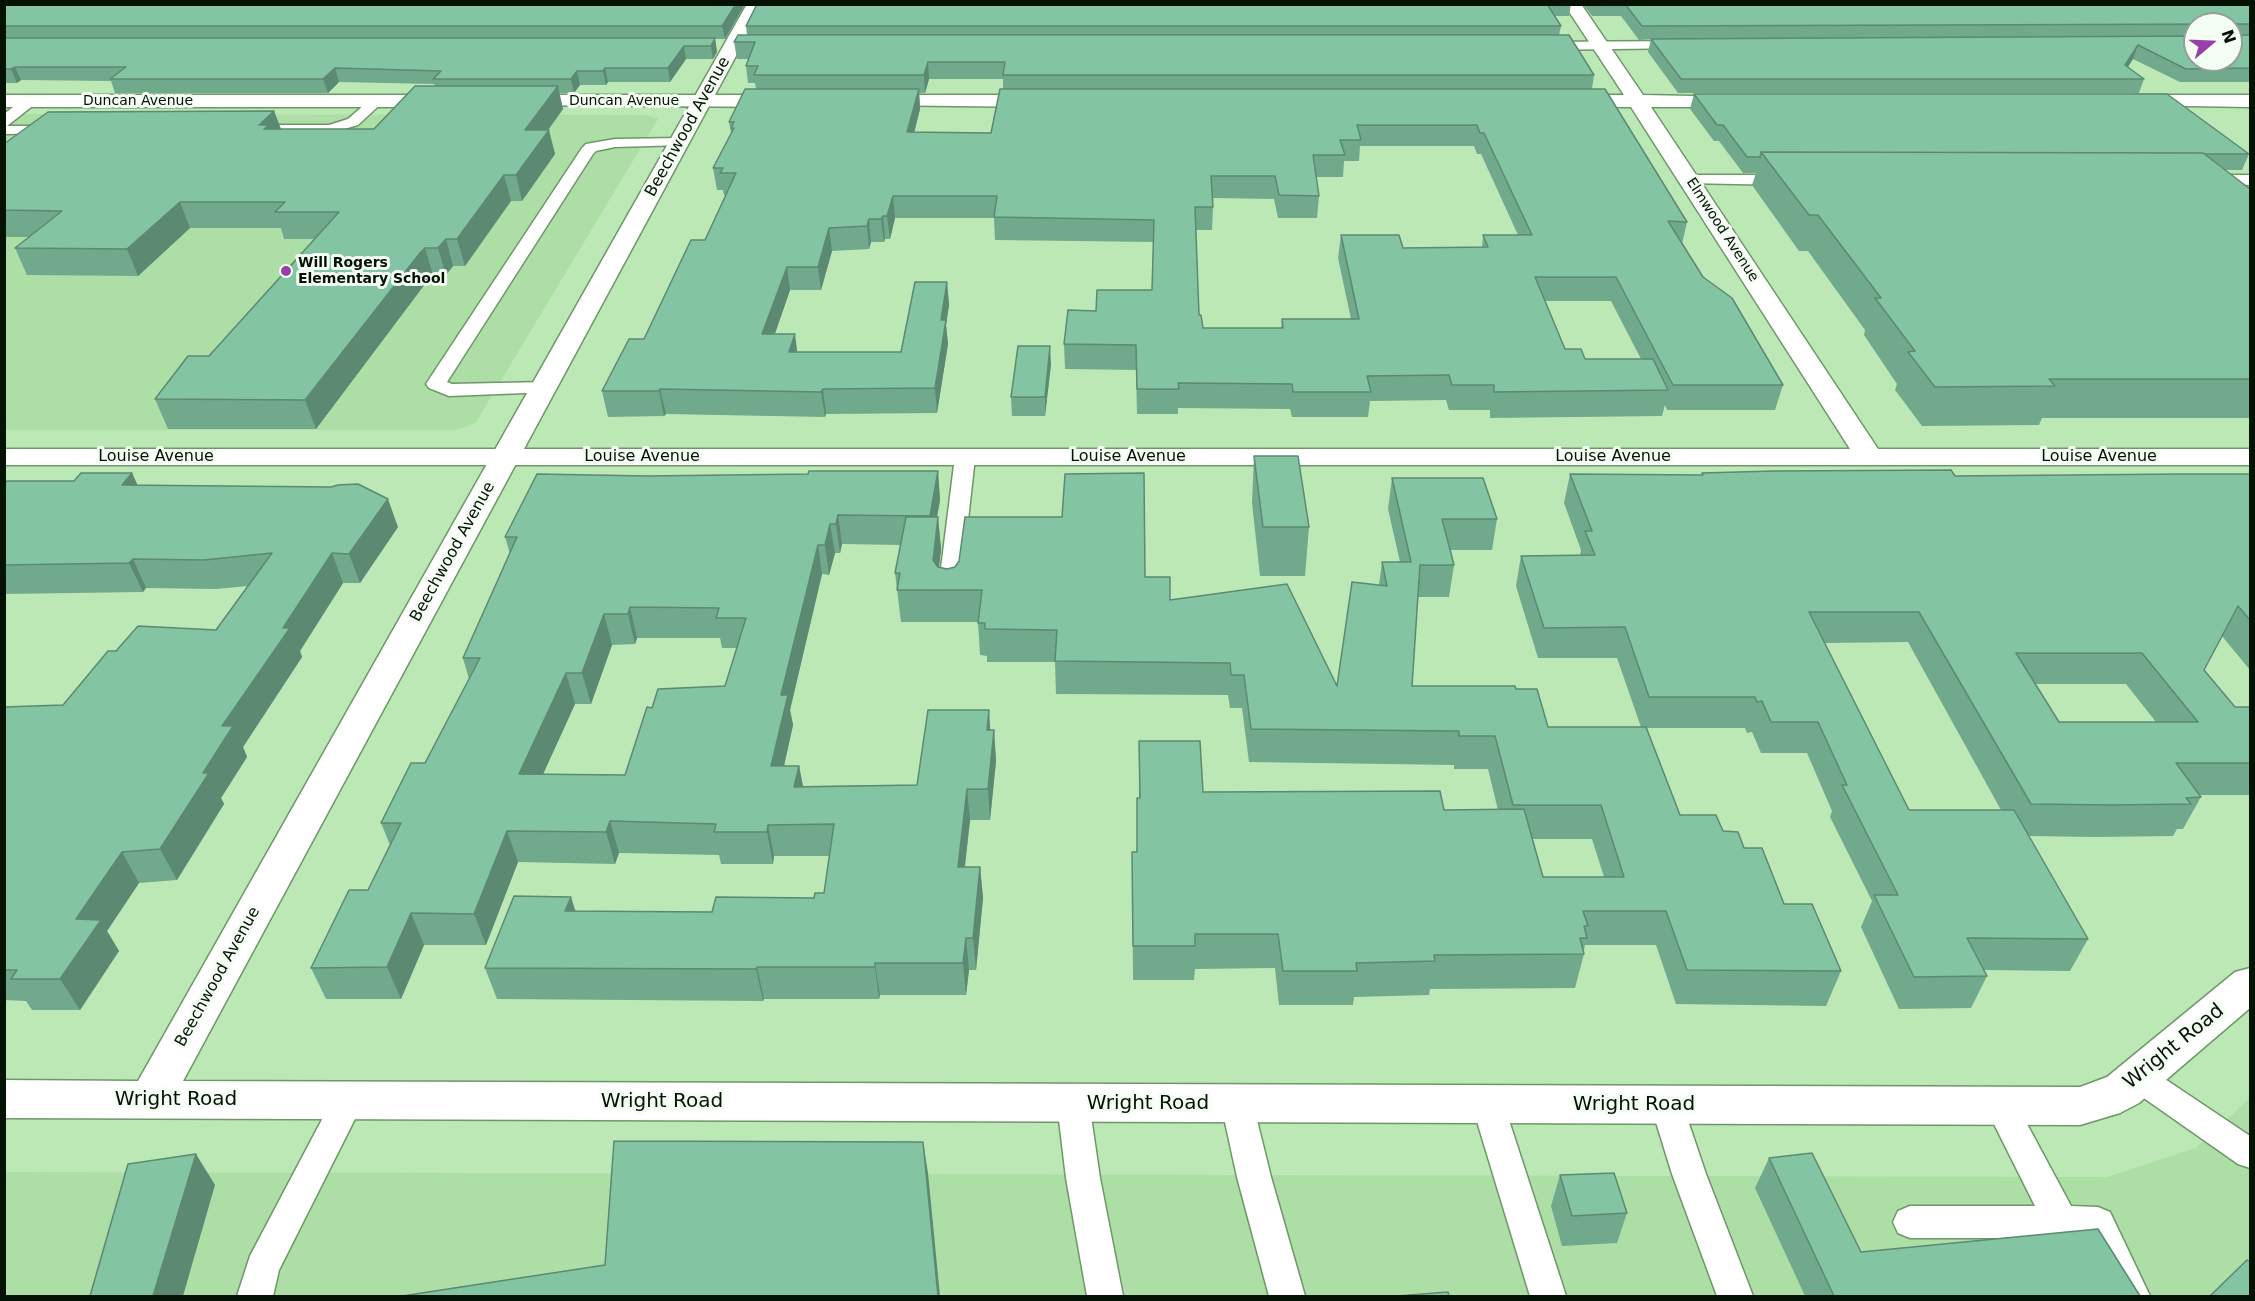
<!DOCTYPE html>
<html>
<head>
<meta charset="utf-8">
<style>
	body { margin:0 }
	#map { position:relative; width:2255px; height:1301px; overflow:hidden; background:#bce8b6; font-family:"DejaVu Sans",sans-serif }
	canvas { display:block }
	.frame { position:absolute; inset:0; border:6px solid #041203; pointer-events:none }
	.north { position:absolute; left:2183px; top:12px; width:60px; height:60px; box-sizing:border-box; background:#f5fef4; border:2px solid #95a094; border-radius:50%; rotate:71deg; font-size:16px; font-weight:700; line-height:24px; text-align:center; color:#041203 }
	.north::after { content:''; display:block; margin:auto; width:21px; height:27px; background:#993fa9; clip-path:polygon(50% 0,100% 100%,50% 72%,0 100%) }
</style>
</head>
<body>
<div id="map">
<canvas width="2255" height="1301"></canvas>
<div class="frame"></div>
<div class="north">N</div>
</div>
<script>
const g = document.querySelector('canvas').getContext('2d');
g.lineJoin = 'round';
function paint(path, color) {
  g.fillStyle = color;
  g.fill(path, 'evenodd');
}
function toPath(rows) {
  const path = new Path2D();
  for (const r of rows) {
    path.moveTo(r[0], r[1]);
    for (let i = 2; i < r.length; i += 2) path.lineTo(r[i], r[i + 1]);
  }
  return path;
}
function strokePath(path, color, width, dash) {
  g.strokeStyle = color;
  g.lineWidth = width;
  g.lineCap = dash ? 'butt' : 'round';
  g.setLineDash(dash || []);
  g.stroke(path);
}
function drawText(font, color, halo, rows, align = 'center') {
  g.font = font + ' "DejaVu Sans",sans-serif';
  g.lineWidth = 6;
  g.setLineDash([]);
  g.textBaseline = 'middle';
  g.strokeStyle = halo;
  g.fillStyle = color;
  for (const [text, x, y, turn = 0] of rows) {
    g.save();
    g.translate(x, y);
    g.rotate((+turn || 0) * Math.PI / 180);
    g.textAlign = isNaN(turn) ? turn : align;
    if (halo) g.strokeText(text, 0, 0);
    g.fillText(text, 0, 0);
    g.restore();
  }
}
const built = toPath([
	[5,114,647,115,658,119,476,422,468,426,456,430,5,430],
	[2250,1098,2250,1296,5,1296,5,1172,2107,1177,2196,1148]
]);
const lane = toPath([
	[1683,41,1689,45,1688,48,1543,50,1537,46,1543,42,1683,41],
	[30,97,35,98,37,101,35,104,7,126,53,126,58,127,60,130,58,133,4,134,4,114,25,98,30,97],
	[377,97,384,101,358,125,330,133,250,133,243,129,250,125,329,125,348,119,372,98,377,97],
	[680,138,687,142,685,145,615,147,596,151,593,154,447,382,452,384,544,382,551,384,554,388,551,392,449,396,429,388,426,384,582,148,586,144,615,139,680,138],
	[1690,175,1786,175,1794,180,1786,185,1685,183,1682,180,1685,177,1690,175],
	[2208,175,2250,175,2250,185,2203,183,2200,180,2203,177,2208,175],
	[965,451,972,453,975,457,960,592,957,597,949,599,941,597,938,592,955,457,958,453,965,451],
	[2139,1065,2150,1069,2250,1136,2250,1168,2238,1164,2128,1087,2123,1078,2128,1069,2139,1065],
	[348,1087,359,1091,364,1101,279,1270,273,1296,237,1296,250,1256,337,1091,348,1087],
	[1073,1089,1084,1093,1089,1103,1100,1178,1123,1296,1087,1296,1066,1178,1057,1103,1062,1093,1073,1089],
	[1237,1090,1248,1094,1253,1104,1271,1177,1305,1296,1269,1296,1237,1177,1221,1104,1226,1094,1237,1090],
	[1488,1091,1499,1095,1504,1105,1566,1296,1530,1296,1472,1105,1477,1095,1488,1091],
	[1667,1092,1678,1096,1683,1106,1706,1174,1753,1296,1717,1296,1672,1174,1651,1106,1656,1096,1667,1092],
	[2001,1092,2012,1096,2071,1206,2098,1207,2110,1212,2150,1296,2114,1296,2088,1238,1910,1238,1898,1233,1893,1222,1898,1211,1910,1206,2035,1206,1985,1106,1990,1096,2001,1092]
]);
const street = toPath([
	[1564,4,1581,4,1643,95,1743,97,1746,101,1743,105,1736,107,1651,107,1878,449,2250,449,2250,465,4,465,4,449,1850,449,1631,107,1568,107,1561,105,1558,101,1561,97,1568,95,1624,95,1564,4],
	[4,95,446,95,453,97,456,101,453,105,446,107,4,107,4,95],
	[515,95,785,95,792,97,795,101,792,105,785,107,508,105,505,101,508,97,515,95],
	[875,95,1043,95,1050,97,1053,101,1050,105,1043,107,868,105,865,101,868,97,875,95],
	[2132,95,2250,95,2250,107,2125,105,2122,101,2125,97,2132,95]
]);
const secondary = toPath([
	[747,4,764,4,183,1081,2080,1087,2107,1077,2235,972,2250,968,2250,1008,2139,1103,2120,1113,2080,1125,4,1118,4,1080,138,1081,747,4]
]);
const wall = toPath([
	[4,4,745,4,725,39,715,39,717,52,713,59,686,59,670,82,608,82,606,85,580,85,574,93,559,93,563,109,548,130,555,154,522,201,511,201,465,266,453,266,446,275,433,275,428,280,316,429,168,429,155,399,209,356,316,239,284,239,281,228,190,228,138,276,27,275,15,248,29,237,4,237,4,144,274,111,281,129,374,129,435,86,434,84,339,82,328,93,115,93,111,81,21,80,17,83,4,83],
	[757,4,1571,4,1569,16,1554,16,1561,26,1559,35,1594,75,1592,89,1687,222,1682,244,1703,277,1783,385,1775,410,1667,410,1665,405,1662,416,1490,418,1490,410,1449,410,1446,400,1370,401,1368,417,1292,417,1290,409,1178,408,1178,414,1137,414,1136,370,1065,369,1064,344,1096,311,1152,290,1154,242,995,240,994,218,895,218,890,239,885,239,884,242,871,242,869,249,832,251,821,290,790,290,775,334,797,352,901,352,947,282,949,305,946,325,948,344,937,413,826,414,825,417,666,414,664,416,608,417,602,391,644,339,705,240,726,195,724,195,723,190,717,190,713,168,731,133,729,122,756,89,755,83,748,83,746,66,749,59,737,59,734,42,747,35,746,26],
	[929,79,1003,79,1003,89,991,133,914,132,920,109,919,93,925,93],
	[1360,146,1474,146,1477,154,1481,154,1518,235,1483,235,1482,247,1403,248,1341,235,1338,258,1351,319,1282,319,1281,328,1203,328,1199,315,1196,230,1212,230,1213,207,1212,198,1274,199,1278,218,1317,218,1319,196,1316,177,1343,177,1344,161,1359,161],
	[1545,301,1611,301,1641,359,1585,359,1565,349],
	[1583,4,2250,4,2250,82,2180,82,2133,59,2128,67,2144,79,2139,93,1678,93,1648,52,1651,39,1639,40,1621,16,1592,16],
	[2195,24,2231,24,2195,60],
	[1694,94,2249,154,2242,170,2225,170,2250,189,2250,418,2042,418,2039,425,1922,426,1895,390,1897,384,1864,335,1865,330,1808,251,1799,251,1752,185,1756,173,1743,173,1719,141,1714,141,1690,109],
	[1051,364,1045,416,1012,416,1011,397],
	[1254,456,1309,527,1305,576,1260,576,1252,503],
	[938,471,940,500,937,517,938,517,941,549,939,567,947,569,1145,577,1170,600,1337,686,1379,585,1382,562,1400,562,1388,509,1392,478,1497,519,1492,550,1451,550,1454,565,1449,597,1418,597,1412,686,1516,689,1548,727,1641,727,1617,658,1538,658,1516,586,1521,556,1580,556,1581,550,1564,503,1570,474,1701,475,1702,473,1955,476,2250,474,2250,670,2222,636,2204,670,2235,707,2250,707,2250,795,2199,795,2201,797,2183,829,2177,829,2173,836,2095,837,2029,836,2088,939,2070,971,1984,970,1987,976,1971,1008,1899,1009,1861,927,1872,901,1830,817,1832,811,1807,753,1761,753,1752,732,1747,733,1745,728,1647,728,1680,815,1723,831,1744,848,1784,904,1841,971,1826,1006,1676,1004,1656,945,1585,945,1584,950,1584,954,1575,988,1430,989,1429,995,1354,997,1353,1005,1279,1005,1275,968,1195,969,1194,980,1133,980,1132,852,1137,852,1139,798,1139,741,1203,792,1444,810,1498,810,1488,769,1454,769,1454,765,1249,762,1242,708,1230,708,1228,695,1056,694,1055,662,987,662,987,656,980,655,978,622,901,622,895,573,901,545,842,544,840,553,835,553,829,575,822,574,790,710,793,725,784,766,799,766,803,786,917,785,990,730,994,730,996,761,990,820,970,820,965,867,980,867,983,898,976,970,969,970,966,995,880,995,879,999,764,999,763,1001,497,999,485,968,575,911,712,912,814,898,824,893,829,856,774,856,773,864,721,864,719,855,619,853,615,864,518,862,486,945,424,945,401,999,326,999,311,968,368,890,390,845,381,823,425,763,469,679,463,658,510,554,505,537,648,476,808,474],
	[637,638,720,638,722,648,737,648,725,686,652,708,625,775,543,774,575,704,591,704,612,645,635,644],
	[1908,642,2001,810,1909,810,1824,643],
	[2035,684,2126,684,2156,722,2059,722],
	[1532,839,1592,839,1604,877,1543,877],
	[132,473,137,485,398,527,360,583,343,583,300,651,302,657,243,747,247,757,221,798,224,804,177,880,139,883,107,931,119,951,80,1010,32,1010,26,1001,4,1000,4,707,63,705,116,651,216,630,248,586,216,589,146,588,143,592,4,594,4,484,74,481],
	[1769,1158,1861,1252,2140,1296,1805,1296,1755,1188],
	[1560,1175,1627,1213,1617,1243,1562,1246,1551,1206]
]);
const shadedWall = toPath([
	[736,4,745,4,725,39,722,26],
	[715,38,717,52,713,59,711,46],
	[2138,45,2133,59,2120,79,2125,65],
	[684,46,686,59,670,82,668,68],
	[928,62,929,79,925,93,924,75],
	[15,67,21,80,17,83,11,69],
	[335,68,339,82,328,93,323,79],
	[605,68,608,82,606,85,603,71],
	[577,71,580,85,574,93,571,79],
	[558,86,563,109,531,154,525,130],
	[919,89,920,109,909,154,907,132],
	[274,111,283,135,275,143,259,125],
	[549,130,555,154,522,201,516,175],
	[504,175,511,201,465,266,457,239],
	[893,196,895,218,890,239,887,216],
	[180,202,190,228,138,276,127,249],
	[883,216,885,239,884,242,881,219],
	[869,219,871,242,869,249,867,226],
	[829,228,832,251,821,290,818,267],
	[446,239,453,266,446,275,438,248],
	[425,248,433,275,428,280,316,429,305,400,420,253],
	[787,267,790,290,766,359,762,334],
	[947,282,949,305,946,325,948,344,937,413,935,388,941,320],
	[795,334,798,358,789,352],
	[1050,346,1051,364,1045,416,1045,397],
	[660,389,666,414,664,416,659,391],
	[823,389,826,414,825,417,821,392],
	[938,471,940,500,932,545,930,516],
	[132,473,145,501,122,485],
	[388,499,398,527,360,583,349,554],
	[838,515,842,544,840,553,836,524],
	[938,517,941,549,936,592,933,560],
	[830,524,835,553,829,575,825,545],
	[818,545,822,574,790,710,793,725,777,797,771,766,781,695],
	[332,553,343,583,300,651,302,657,243,747,247,757,221,798,224,804,177,880,160,849,203,773,222,726,283,628],
	[133,559,146,588,143,592,129,563],
	[630,607,637,638,635,644,628,614],
	[604,614,612,645,591,704,582,673],
	[566,673,575,704,529,805,519,774],
	[989,710,991,741,987,730],
	[994,730,996,761,990,820,988,789],
	[799,766,805,797,794,787],
	[967,789,970,820,961,899,958,867],
	[610,821,619,853,615,864,606,832],
	[768,825,774,856,773,864,767,832],
	[507,831,518,862,486,945,474,914],
	[122,852,139,883,107,931,119,951,80,1010,60,979,76,919],
	[980,867,983,898,976,970,973,938],
	[571,897,581,928,565,911],
	[411,913,424,945,401,999,387,967],
	[966,938,969,970,966,995,963,963],
	[875,963,880,995,879,999,875,967],
	[757,967,764,999,763,1001,756,969],
	[923,1142,928,1173,940,1296,938,1296],
	[196,1154,215,1185,183,1296,153,1296]
]);
const building = toPath([
	[4,4,736,4,722,26,4,26,4,4],
	[757,4,1547,4,1561,26,746,26,757,4],
	[1625,4,2250,4,2250,24,2235,24,2235,35,2250,35,2250,68,2186,69,2138,45,2125,65,2144,79,1681,79,1651,39,2195,36,2195,60,2231,60,2231,24,1642,26,1625,4],
	[738,35,1569,35,1594,75,1003,75,1005,62,928,62,924,75,754,75,758,66,746,66,755,42,734,42,738,35],
	[4,38,715,38,711,46,684,46,668,68,605,68,603,71,577,71,571,79,433,79,441,71,335,68,323,79,110,79,126,67,15,67,11,69,4,69,4,38],
	[415,86,558,86,525,130,549,130,516,175,504,175,457,239,446,239,438,248,425,248,420,253,305,400,155,399,188,356,209,356,339,212,275,212,285,202,180,202,127,249,15,248,62,211,4,210,4,144,48,112,274,111,259,125,269,125,264,129,374,129,415,86],
	[745,89,919,89,907,132,991,133,1000,89,1605,89,1687,222,1668,221,1703,277,1732,298,1783,385,1673,385,1616,277,1535,277,1565,349,1581,349,1585,359,1653,359,1668,390,1494,392,1494,385,1452,385,1449,375,1367,376,1371,392,1293,392,1292,384,1178,383,1179,389,1137,389,1136,345,1064,344,1068,310,1096,311,1097,290,1152,290,1154,220,994,217,997,196,893,196,887,216,883,216,881,219,869,219,867,226,829,228,818,267,787,267,762,334,795,334,789,352,901,352,915,282,947,282,941,320,946,320,935,388,823,389,821,392,660,389,659,391,602,391,629,339,644,339,691,240,705,240,736,173,720,173,723,168,713,168,734,128,731,128,734,122,729,122,745,89],
	[1357,125,1477,125,1480,133,1484,133,1532,235,1483,235,1488,247,1403,248,1399,235,1341,235,1359,319,1282,319,1283,328,1203,328,1201,315,1199,315,1195,207,1213,207,1211,176,1275,176,1279,195,1319,196,1313,155,1345,155,1340,140,1361,140,1357,125],
	[1694,94,2167,94,2249,154,2205,154,2203,153,1761,152,1760,157,1747,157,1723,125,1717,125,1694,94],
	[1761,152,2203,153,2250,189,2250,379,2049,379,2055,386,1935,387,1908,352,1915,351,1875,298,1881,298,1818,215,1809,215,1761,152],
	[1018,346,1050,346,1045,397,1011,397,1018,346],
	[1254,456,1298,456,1309,527,1263,527,1254,456],
	[1951,470,1955,476,2181,474,2250,474,2250,620,2238,606,2204,670,2235,707,2250,707,2250,763,2176,763,2201,797,2186,798,2191,804,2112,805,2031,804,1919,612,1809,612,1909,810,2014,810,2088,939,1967,938,1987,976,1914,977,1874,895,1898,895,1842,785,1847,785,1818,722,1771,722,1762,701,1757,702,1755,697,1649,697,1625,627,1544,628,1521,556,1595,555,1585,531,1592,531,1570,474,1703,475,1702,473,1774,471,1951,470],
	[2016,653,2142,653,2198,722,2059,722,2016,653],
	[809,471,938,471,930,516,838,515,836,524,830,524,825,545,818,545,781,695,788,695,771,766,799,766,794,787,917,785,928,710,989,710,987,730,994,730,988,789,967,789,958,867,980,867,973,938,966,938,963,963,875,963,875,967,757,967,756,969,485,968,514,896,571,897,565,911,712,912,716,897,814,898,815,893,824,893,834,824,768,825,767,832,714,832,716,824,610,821,606,832,507,831,474,914,411,913,387,967,311,968,349,890,368,890,401,823,381,823,411,763,425,763,480,658,463,658,517,537,505,537,537,474,648,476,808,474,809,471],
	[630,607,719,608,716,618,746,618,725,686,658,689,652,708,647,707,625,775,519,774,566,673,582,673,604,614,628,614,630,607],
	[81,473,132,473,122,485,331,487,338,485,358,484,388,499,349,554,332,553,283,628,290,628,222,726,233,726,203,773,209,773,160,849,122,852,76,919,101,920,60,979,11,979,17,970,4,970,4,707,63,705,108,651,116,651,138,626,216,630,272,553,204,560,133,559,129,563,4,565,4,484,7,481,74,481,81,473],
	[1144,473,1145,577,1170,577,1170,600,1287,584,1337,686,1352,582,1387,586,1382,562,1411,562,1392,478,1483,478,1497,519,1442,519,1454,565,1420,565,1412,686,1515,686,1516,689,1537,689,1548,727,1646,727,1680,815,1716,815,1723,831,1738,832,1744,848,1762,848,1784,904,1812,904,1841,971,1687,970,1666,911,1583,911,1588,926,1584,926,1587,938,1580,938,1584,954,1434,955,1435,961,1356,963,1357,971,1283,971,1278,934,1195,934,1195,946,1133,946,1132,852,1137,852,1137,798,1140,798,1139,741,1200,741,1203,792,1440,791,1444,810,1524,809,1543,877,1624,877,1601,805,1513,805,1495,736,1459,736,1459,731,1251,729,1244,675,1231,675,1230,663,1055,661,1057,630,985,629,985,623,978,623,982,590,897,590,900,573,895,573,906,517,938,517,933,560,938,567,947,569,955,567,959,561,965,517,1062,517,1065,474,1144,473],
	[614,1141,923,1142,938,1296,402,1296,605,1265,614,1141],
	[1812,1153,1861,1252,2098,1229,2140,1296,1834,1296,1769,1158,1812,1153],
	[196,1154,153,1296,90,1296,128,1164,196,1154],
	[1614,1173,1627,1213,1572,1216,1560,1175,1614,1173],
	[2247,1260,2250,1262,2250,1296,2210,1296,2247,1260],
	[1448,1292,1449,1296,1397,1296,1448,1292]
]);
const markers = [
	[286,271,6,"#993fa9"]
];
const farStreetnames = [
	["Duncan Avenue",138,101],
	["Duncan Avenue",624,101],
	["Elmwood Avenue",1722,230,57]
];
const farPoinames = [
	["Will Rogers",298,263],
	["Elementary School",298,279]
];
const streetNames = [
	["Beechwood Avenue",688,127,-61],
	["Louise Avenue",156,457],
	["Louise Avenue",642,457],
	["Louise Avenue",1128,457],
	["Louise Avenue",1613,457],
	["Louise Avenue",2099,457],
	["Beechwood Avenue",453,552,-61],
	["Beechwood Avenue",218,977,-61]
];
const nearStreetnames = [
	["Wright Road",2174,1047,-39],
	["Wright Road",176,1100],
	["Wright Road",662,1102],
	["Wright Road",1148,1104],
	["Wright Road",1634,1105]
];
paint(built, '#addea5');
strokePath(lane, '#6e9768', 3);
strokePath(street, '#6e9768', 3);
strokePath(secondary, '#6e9768', 3);
paint(lane, '#fff');
paint(street, '#fff');
paint(secondary, '#fff');
paint(wall, '#71a98c');
paint(shadedWall, '#5c8972');
paint(building, '#83c4a3');
strokePath(building, '#5c8972', 1.5);
for (const [x, y, r, color] of markers) {
  const dot = new Path2D();
  dot.arc(x, y, r, 0, 2 * Math.PI);
  g.fillStyle = color;
  g.fill(dot);
  strokePath(dot, '#f5fef4', 2);
}
drawText('14px', '#041203', '#f5fef4', farStreetnames);
drawText('bold 14px', '#041203', '#f5fef4', farPoinames, 'left');
drawText('16px', '#041203', '#f5fef4', streetNames);
drawText('20px', '#041203', '#f5fef4', nearStreetnames);
</script>
</body>
</html>
